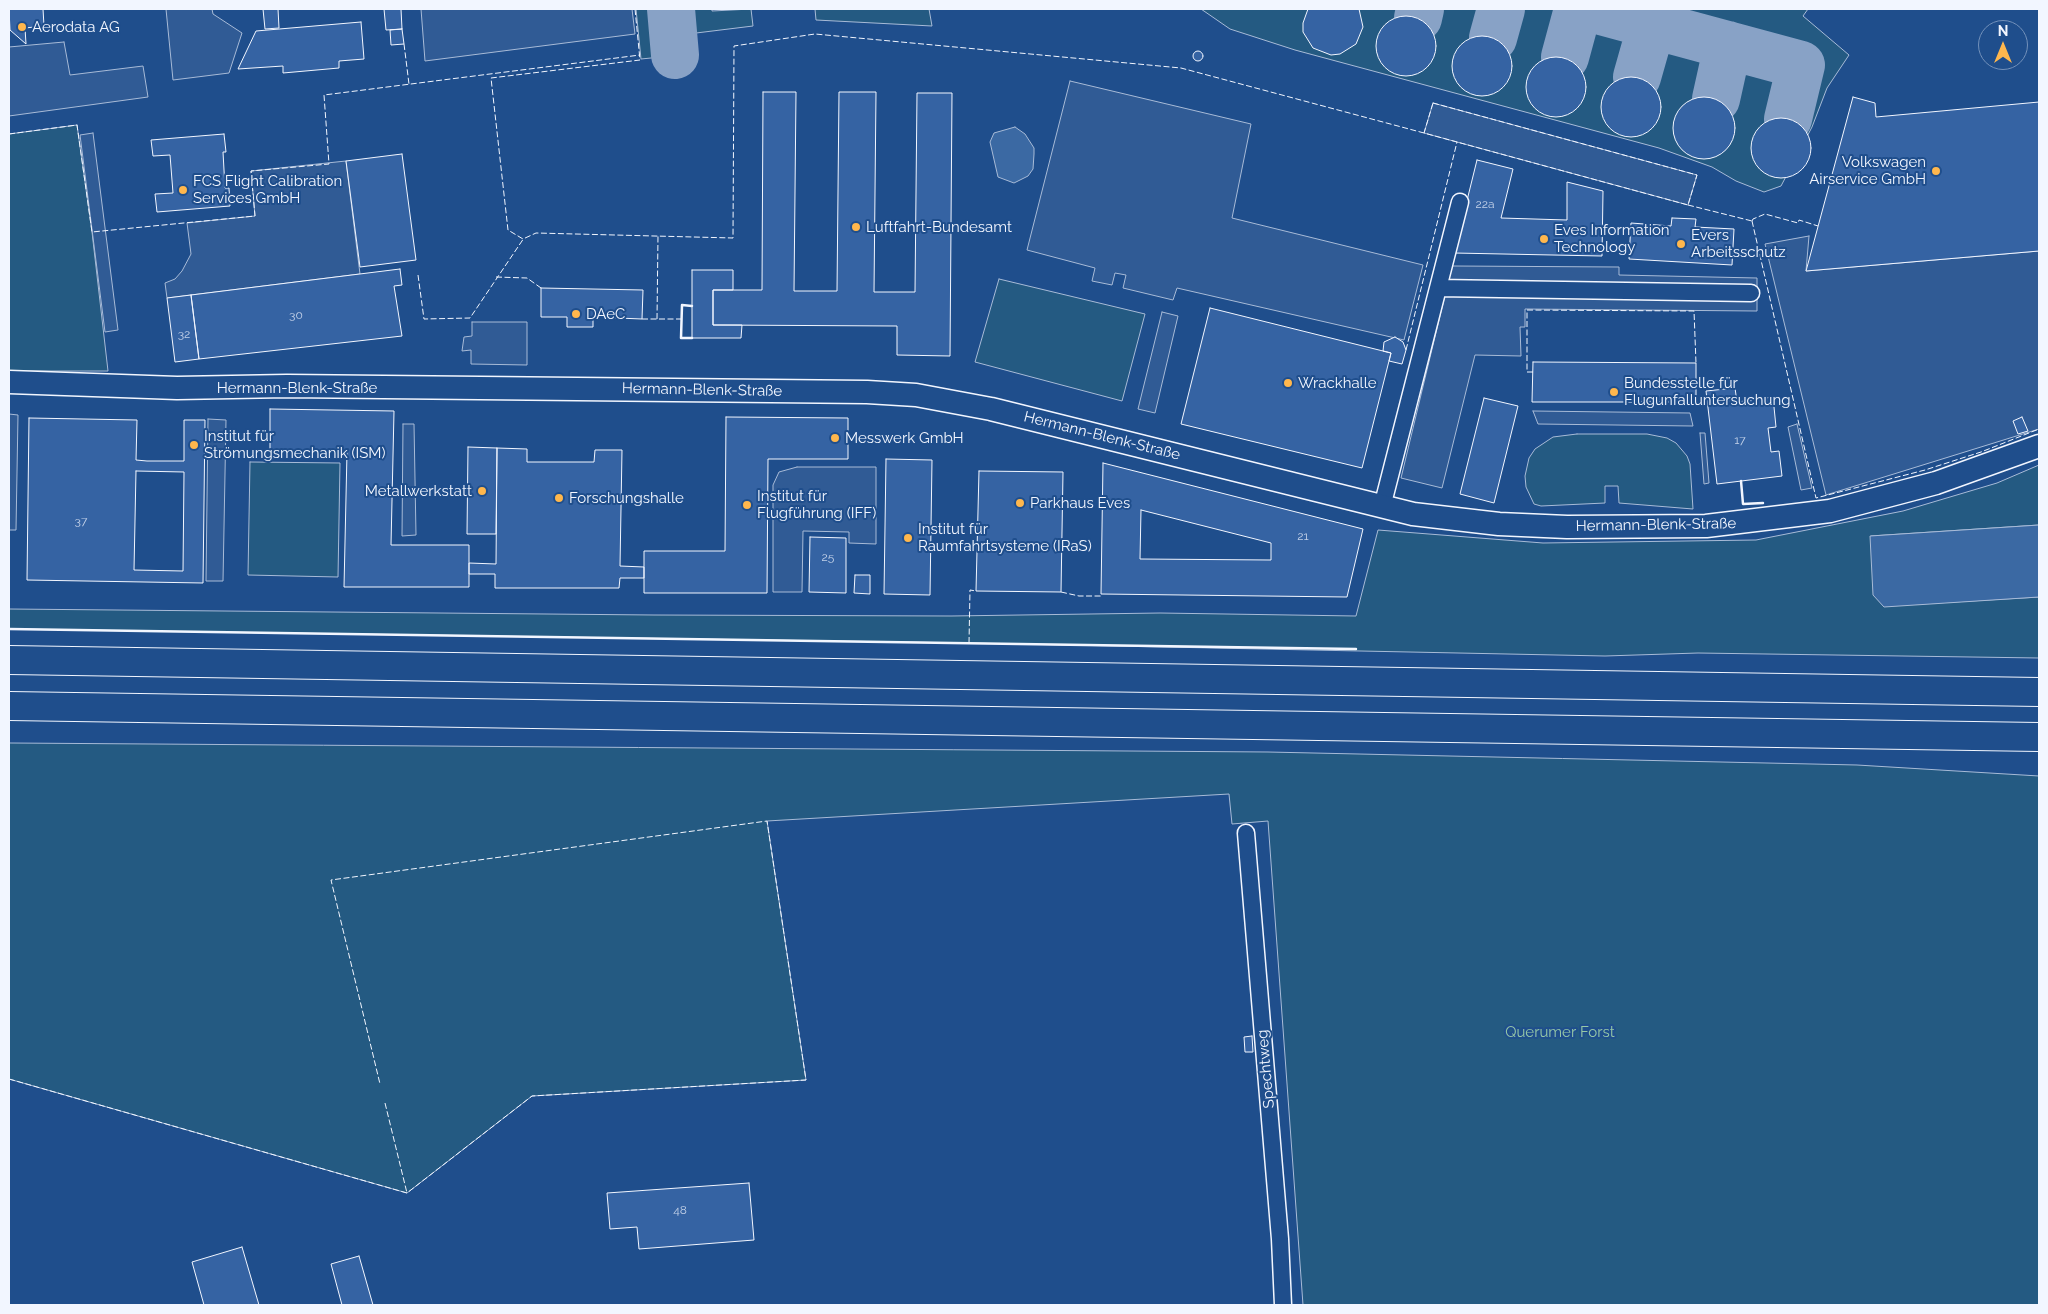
<!DOCTYPE html>
<html>
<head>
<meta charset="utf-8">
<style>
	body { margin:0 }
	#map { position:relative; width:2048px; height:1314px; overflow:hidden; background:#1f4e8c; font-family:Raleway,sans-serif }
	canvas { display:block }
	.frame { position:absolute; inset:0; border:10px solid #f2f6ff; pointer-events:none }
	.north { position:absolute; left:1978px; top:20px; width:50px; height:50px; box-sizing:border-box; background:#1f4e8c; border:1px solid #7391ba; border-radius:50%; rotate:0deg; font-size:14px; font-weight:700; line-height:20px; text-align:center; color:#f2f6ff }
	.north::after { content:''; display:block; margin:auto; width:18px; height:22px; background:#ffb74d; clip-path:polygon(50% 0,100% 100%,50% 72%,0 100%) }
</style>
</head>
<body>
<div id="map">
<canvas width="2048" height="1314"></canvas>
<div class="frame"></div>
<div class="north">N</div>
</div>
<script>
const g = document.querySelector('canvas').getContext('2d');
g.lineJoin = 'round';
function paint(path, color) {
  g.fillStyle = color;
  g.fill(path, 'evenodd');
}
function toPath(rows) {
  const path = new Path2D();
  for (const r of rows) {
    if (r.length === 3) {
      path.moveTo(r[0] + r[2], r[1]);
      path.arc(r[0], r[1], r[2], 0, 2 * Math.PI);
      continue;
    }
    path.moveTo(r[0], r[1]);
    for (let i = 2; i < r.length; i += 2) path.lineTo(r[i], r[i + 1]);
  }
  return path;
}
function strokePath(path, color, width, dash) {
  g.strokeStyle = color;
  g.lineWidth = width;
  g.lineCap = dash ? 'butt' : 'round';
  g.setLineDash(dash || []);
  g.stroke(path);
}
function drawText(font, color, halo, rows, align = 'center') {
  g.font = font + ' Raleway,sans-serif';
  g.lineWidth = 4;
  g.setLineDash([]);
  g.textBaseline = 'middle';
  g.strokeStyle = halo;
  g.fillStyle = color;
  for (const [text, x, y, turn = 0] of rows) {
    g.save();
    g.translate(x, y);
    g.rotate((+turn || 0) * Math.PI / 180);
    g.textAlign = isNaN(turn) ? turn : align;
    if (halo) g.strokeText(text, 0, 0);
    g.fillText(text, 0, 0);
    g.restore();
  }
}
const green = toPath([
	[636,9,657,9,661,57,641,59,636,9],
	[686,9,712,9,712,11,751,9,753,26,688,34,686,9],
	[815,9,929,9,932,26,816,20,815,9],
	[1201,9,1808,9,1803,16,1849,55,1827,88,1812,127,1781,186,1764,192,1736,181,1712,167,1659,148,1295,50,1230,29,1201,9],
	[77,125,92,232,108,371,9,371,9,134,77,125],
	[999,279,1145,314,1122,401,975,362,999,279],
	[1577,434,1647,434,1667,438,1676,443,1687,456,1690,464,1693,509,1619,503,1618,486,1605,486,1605,503,1541,506,1534,504,1526,487,1525,476,1529,458,1535,449,1553,437,1577,434],
	[250,462,340,463,338,577,248,575,250,462],
	[2039,465,2039,525,1871,536,1884,606,2039,597,2039,658,1698,653,1605,656,969,643,9,629,9,609,653,615,951,616,1160,613,1356,616,1378,530,1543,543,1756,540,1903,511,1997,483,2039,465],
	[9,743,1268,752,1857,765,2039,776,2039,1305,1303,1305,1268,821,1232,824,1229,794,767,821,806,1080,532,1096,407,1193,9,1079,9,743]
]);
const parking = toPath([
	[166,9,212,9,213,14,242,33,229,73,173,80,166,9],
	[421,9,632,9,635,34,425,61,421,9],
	[64,42,70,75,143,66,148,97,9,116,9,47,64,42],
	[1070,81,1251,124,1232,218,1423,265,1404,340,1177,288,1173,300,1123,288,1126,275,1115,273,1112,285,1092,281,1095,268,1027,250,1070,81],
	[1433,103,1697,175,1688,205,1424,133,1433,103],
	[93,133,118,330,105,332,80,135,93,133],
	[346,161,360,274,167,298,165,283,175,279,182,271,191,254,187,223,255,216,251,171,346,161],
	[1809,236,1806,271,2039,251,2039,429,1826,495,1765,244,1809,236],
	[1452,266,1619,267,1619,275,1757,278,1757,311,1525,309,1525,327,1520,327,1521,356,1475,355,1442,488,1401,478,1452,266],
	[1162,312,1178,316,1155,413,1138,409,1162,312],
	[472,322,527,322,527,365,471,364,471,350,462,351,464,337,472,336,472,322],
	[1533,411,1690,413,1693,426,1538,424,1533,411],
	[9,414,18,415,16,530,9,530,9,414],
	[208,419,226,420,223,581,206,581,208,419],
	[403,424,414,424,416,535,402,536,403,424],
	[1797,424,1812,488,1801,490,1788,427,1797,424],
	[1700,433,1705,433,1709,483,1704,484,1700,433],
	[797,467,876,467,876,544,849,543,849,532,803,531,802,592,773,592,773,485,779,472,797,467]
]);
const water = toPath([
	[1015,127,1025,134,1034,148,1034,154,1033,169,1028,176,1014,183,998,177,990,142,994,133,1015,127],
	[2039,525,2039,597,1884,607,1873,595,1870,536,2039,525]
]);
const taxiway = toPath([
	[671,9,675,55],
	[1594,9,1801,65,1788,119],
	[1418,18,1420,9],
	[1493,38,1501,9],
	[1565,57,1578,9],
	[1637,77,1652,24],
	[1716,99,1728,45]
]);
const building = toPath([
	[9,9,43,9,44,26,25,28,26,44,10,30,9,9],
	[263,9,278,9,279,28,265,29,263,9],
	[384,9,401,9,402,29,386,30,384,9],
	[1308,9,1359,9,1363,27,1356,44,1340,54,1331,55,1313,48,1303,32,1303,23,1308,9],
	[1406,46,30],
	[361,22,364,59,339,61,339,68,283,73,283,66,238,69,256,31,361,22],
	[402,29,404,44,391,45,390,30,402,29],
	[1482,66,30],
	[1198,56,5],
	[1556,87,30],
	[1631,107,30],
	[763,92,796,92,794,291,837,291,839,92,876,92,874,292,915,292,917,93,952,93,950,356,897,355,897,326,713,325,713,290,762,290,763,92],
	[1853,97,1875,103,1876,117,2039,102,2039,251,1806,271,1853,97],
	[1704,128,31],
	[1781,148,30],
	[224,134,226,152,223,152,225,188,229,188,230,206,157,212,155,194,173,193,170,155,153,156,151,140,224,134],
	[402,154,416,260,360,267,346,161,402,154],
	[1477,160,1513,169,1501,218,1567,220,1567,182,1603,191,1602,256,1454,253,1477,160],
	[1672,218,1696,219,1695,227,1734,229,1732,265,1629,259,1631,223,1671,226,1672,218],
	[400,269,402,285,394,286,402,336,199,359,191,295,400,269],
	[692,270,733,270,733,290,713,290,713,325,742,325,741,338,692,338,692,270],
	[541,288,643,290,642,319,593,317,593,327,567,327,567,317,541,317,541,288],
	[191,295,199,359,175,362,167,298,191,295],
	[1210,308,1391,353,1362,468,1181,424,1210,308],
	[1395,337,1403,342,1406,350,1402,364,1389,361,1391,353,1383,351,1384,342,1395,337],
	[1533,362,1696,363,1696,402,1532,402,1533,362],
	[1735,388,1737,402,1773,397,1776,427,1768,428,1771,452,1779,451,1782,476,1717,484,1706,391,1735,388],
	[1484,398,1518,406,1494,503,1460,494,1484,398],
	[270,409,394,411,391,545,469,545,469,587,344,587,347,452,270,452,270,409],
	[726,417,848,418,848,459,768,459,767,593,644,593,644,551,725,551,726,417],
	[2022,417,2028,431,2018,434,2013,421,2022,417],
	[29,418,137,420,136,460,147,461,184,461,184,420,205,420,203,583,27,580,29,418],
	[136,471,184,472,183,571,134,570,136,471],
	[468,447,497,448,496,534,467,534,468,447],
	[497,448,527,449,527,462,594,462,595,450,622,450,620,566,644,567,644,578,620,578,619,588,495,588,495,574,469,574,469,563,496,564,497,448],
	[886,459,932,460,930,595,884,594,886,459],
	[1103,463,1363,529,1347,597,1101,594,1103,463],
	[1141,510,1271,543,1271,560,1140,559,1141,510],
	[979,471,1063,472,1061,592,976,591,979,471],
	[810,537,846,538,846,593,809,592,810,537],
	[855,575,870,575,870,594,854,593,855,575],
	[1252,1036,1253,1052,1245,1052,1244,1037,1252,1036],
	[749,1183,754,1240,639,1249,637,1227,610,1229,607,1193,749,1183],
	[242,1247,259,1305,204,1305,192,1262,242,1247],
	[359,1256,373,1305,342,1305,331,1264,359,1256]
]);
const street = toPath([
	[1438,288,1751,293],
	[1382,507,1460,202],
	[1246,833,1280,1239,1283,1305]
]);
const secondary = toPath([
	[9,382,177,388,287,386,867,392,916,395,991,409,1413,514,1499,524,1567,527,1706,526,1830,511,1936,483,2039,446]
]);
const highway = toPath([
	[9,660,2039,692],
	[9,706,2039,737]
]);
const fence = toPath([
	[635,9,640,60,491,78,508,230,523,239,536,233,733,238,734,46,815,34,1181,68,1424,133],
	[404,44,409,84],
	[1433,103,1697,175,1688,205,1424,133,1433,103],
	[9,134,77,125,92,232,255,216,251,171,329,164,324,95,640,55],
	[1688,205,1752,221],
	[1752,221,1816,498,1925,470,1981,452,2039,429],
	[1752,221,1753,219,1765,214,1798,223,1799,220,1818,226],
	[418,275,424,319,470,318,524,238],
	[496,277,527,278,541,288],
	[642,319,681,319],
	[657,319,658,236],
	[1406,350,1457,142],
	[1533,372,1527,372,1527,310,1694,311,1696,363],
	[1061,592,1079,596,1101,596,1101,594],
	[969,643,970,590,976,591],
	[9,1079,407,1193,532,1096,806,1080,767,821,331,880,380,1084],
	[385,1103,407,1193]
]);
const wall = toPath([
	[692,338,681,338,682,305,692,306],
	[1741,481,1743,504,1763,503],
	[9,629,1356,649]
]);
const markers = [
	[22,27,5,"#ffb74d"],
	[1936,171,5,"#ffb74d"],
	[183,190,5,"#ffb74d"],
	[856,227,5,"#ffb74d"],
	[1544,239,5,"#ffb74d"],
	[1681,244,5,"#ffb74d"],
	[576,314,5,"#ffb74d"],
	[1288,383,5,"#ffb74d"],
	[1614,392,5,"#ffb74d"],
	[835,438,5,"#ffb74d"],
	[194,445,5,"#ffb74d"],
	[482,491,5,"#ffb74d"],
	[559,498,5,"#ffb74d"],
	[1020,503,5,"#ffb74d"],
	[747,505,5,"#ffb74d"],
	[908,538,5,"#ffb74d"]
];
const numberNames = [
	["22a",1485,204],
	["30",296,315],
	["32",184,334],
	["17",1740,440],
	["37",81,521],
	["21",1303,536],
	["25",828,557],
	["48",680,1210]
];
const poiNames = [
	["Aerodata AG",32,27],
	["Volkswagen",1926,162,"right"],
	["Airservice GmbH",1926,179,"right"],
	["FCS Flight Calibration",193,181],
	["Services GmbH",193,198],
	["Luftfahrt-Bundesamt",866,227],
	["Eves Information",1554,230],
	["Technology",1554,247],
	["Evers",1691,235],
	["Arbeitsschutz",1691,252],
	["DAeC",586,314],
	["Wrackhalle",1298,383],
	["Bundesstelle für",1624,383],
	["Flugunfalluntersuchung",1624,400],
	["Institut für",204,436],
	["Strömungsmechanik (ISM)",204,453],
	["Messwerk GmbH",845,438],
	["Metallwerkstatt",472,491,"right"],
	["Institut für",757,496],
	["Flugführung (IFF)",757,513],
	["Forschungshalle",569,498],
	["Parkhaus Eves",1030,503],
	["Institut für",918,529],
	["Raumfahrtsysteme (IRaS)",918,546]
];
const streetNames = [
	["Hermann-Blenk-Straße",297,388],
	["Hermann-Blenk-Straße",702,390,1],
	["Hermann-Blenk-Straße",1102,436,14],
	["Hermann-Blenk-Straße",1656,525,-1],
	["Spechtweg",1266,1069,-95]
];
const parkNames = [
	["Querumer Forst",1560,1032]
];
paint(green, '#245a82');
strokePath(green, '#a8bbd7', 1);
paint(parking, '#305b95');
strokePath(parking, '#a8bbd7', 1);
paint(water, '#3b69a3');
strokePath(water, '#a8bbd7', 1);
strokePath(taxiway, '#88a2c6', 48);
paint(building, '#3563a3');
strokePath(building, '#f2f6ff', 1);
strokePath(street, '#f2f6ff', 19);
strokePath(secondary, '#f2f6ff', 25);
strokePath(highway, '#f2f6ff', 30);
strokePath(street, '#1f4e8c', 16);
strokePath(secondary, '#1f4e8c', 22);
strokePath(highway, '#1f4e8c', 28);
strokePath(fence, '#f2f6ff', 1, [6, 2.5]);
strokePath(wall, '#f2f6ff', 2.5);
for (const [x, y, r, color] of markers) {
  const dot = new Path2D();
  dot.arc(x, y, r, 0, 2 * Math.PI);
  g.fillStyle = color;
  g.fill(dot);
  strokePath(dot, '#1f4e8c', 2);
}
drawText('12px', '#c3d1e8', null, numberNames);
drawText('15px', '#f2f6ff', '#1f4e8c', poiNames, 'left');
drawText('15px', '#f2f6ff', '#1f4e8c', streetNames);
drawText('15px', '#97c8a6', '#1f4e8c', parkNames);
</script>
</body>
</html>
